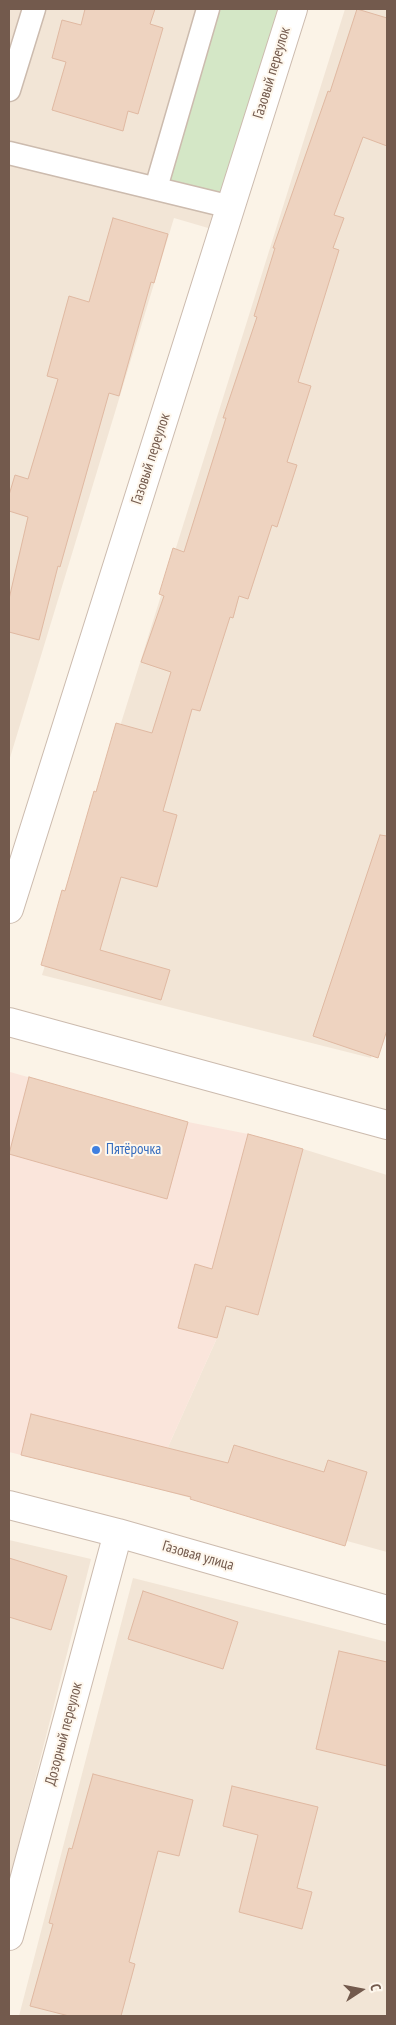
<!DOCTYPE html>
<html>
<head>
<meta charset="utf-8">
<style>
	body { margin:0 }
	#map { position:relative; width:396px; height:2025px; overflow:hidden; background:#fbf3e7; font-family:"PT Sans Narrow",sans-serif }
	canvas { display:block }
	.frame { position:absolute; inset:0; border:10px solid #735a4d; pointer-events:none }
	.north { position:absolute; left:336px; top:1965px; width:50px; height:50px; -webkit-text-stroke:4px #fef7ed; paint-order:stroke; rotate:79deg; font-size:14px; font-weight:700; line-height:20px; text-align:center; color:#735a4d }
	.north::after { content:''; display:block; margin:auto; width:18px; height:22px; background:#735a4d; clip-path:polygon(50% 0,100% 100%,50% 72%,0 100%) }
</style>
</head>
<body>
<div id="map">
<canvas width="396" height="2025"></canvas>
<div class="frame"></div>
<div class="north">С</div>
</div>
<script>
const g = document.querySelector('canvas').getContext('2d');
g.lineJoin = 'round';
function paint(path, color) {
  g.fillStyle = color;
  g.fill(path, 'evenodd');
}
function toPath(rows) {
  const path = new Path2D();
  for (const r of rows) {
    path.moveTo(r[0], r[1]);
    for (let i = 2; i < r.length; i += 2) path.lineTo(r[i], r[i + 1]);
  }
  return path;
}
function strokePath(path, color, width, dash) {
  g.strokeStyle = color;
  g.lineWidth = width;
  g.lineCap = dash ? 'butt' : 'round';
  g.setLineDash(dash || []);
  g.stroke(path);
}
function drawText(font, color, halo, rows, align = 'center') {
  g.font = font + ' "PT Sans Narrow",sans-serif';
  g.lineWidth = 4;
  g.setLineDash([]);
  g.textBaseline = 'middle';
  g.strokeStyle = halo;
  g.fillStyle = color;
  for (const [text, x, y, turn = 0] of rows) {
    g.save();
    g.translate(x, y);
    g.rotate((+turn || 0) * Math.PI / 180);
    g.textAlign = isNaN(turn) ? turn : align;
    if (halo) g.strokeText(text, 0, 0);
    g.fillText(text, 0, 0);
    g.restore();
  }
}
const residential = toPath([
	[9,9,282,9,215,230,174,218,9,761],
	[345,9,387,9,387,1011,371,1058,42,975],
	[303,1149,387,1175,387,1552,158,1489,168,1447,217,1338,226,1306,258,1315],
	[9,1540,91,1559,9,1882],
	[133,1578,387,1642,387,2016,19,2016]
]);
const commercial = toPath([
	[10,1072,188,1122,248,1134,303,1149,258,1315,226,1306,217,1338,168,1447,158,1489,9,1452]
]);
const green = toPath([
	[208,9,293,9,231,207,156,188]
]);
const building = toPath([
	[85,9,155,9,150,24,163,28,138,114,128,111,123,131,52,110,66,62,52,58,62,20,81,25,85,9],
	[357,9,387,18,387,146,363,137,334,215,344,218,333,248,339,250,298,382,311,386,287,462,297,465,277,527,272,525,248,599,239,596,233,618,230,617,200,711,192,709,163,811,177,815,157,887,121,877,100,950,170,970,161,1000,41,965,62,890,65,891,94,791,96,792,116,723,152,733,171,672,141,662,164,596,159,594,173,548,184,552,226,418,223,418,257,317,254,316,275,248,273,248,328,91,330,92,357,9],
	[113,218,168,234,154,283,151,282,119,396,109,393,60,567,58,566,39,640,9,632,9,599,28,517,9,511,9,495,15,475,28,479,58,379,47,376,69,296,89,302,113,218],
	[380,835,387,836,387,1030,378,1058,313,1036,380,835],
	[29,1077,188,1122,167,1199,9,1154,29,1077],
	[248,1134,303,1149,258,1315,226,1306,217,1338,178,1328,195,1264,212,1269,248,1134],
	[31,1414,228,1463,234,1445,324,1472,328,1460,367,1472,345,1546,190,1499,191,1497,21,1455,31,1414],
	[9,1558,67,1576,51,1630,9,1617,9,1558],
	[143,1591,238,1622,223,1669,128,1639,143,1591],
	[339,1651,387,1662,387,1766,316,1749,339,1651],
	[93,1774,193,1800,179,1856,158,1851,129,1962,135,1964,121,2016,69,2016,30,2006,53,1924,49,1923,69,1848,72,1849,93,1774],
	[232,1786,318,1807,297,1888,312,1892,302,1929,239,1912,258,1835,223,1826,232,1786]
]);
const lane = toPath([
	[9,90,34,9],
	[9,153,231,207],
	[156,188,208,9]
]);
const street = toPath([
	[9,909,293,9],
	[9,1022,387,1125],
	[9,1505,118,1533,387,1610],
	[9,1936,118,1533]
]);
const markers = [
	[96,1150,5,"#3f7fe0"]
];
const streetNames = [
	["Газовый переулок",272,73,-73],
	["Газовый переулок",151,459,-72],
	["Газовая улица",198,1556,16],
	["Дозорный переулок",64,1734,-75]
];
const shopNames = [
	["Пятёрочка",106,1150]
];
paint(residential, '#f2e5d6');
paint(commercial, '#fae5db');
paint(green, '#d4e7c6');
paint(building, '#eed3c0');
strokePath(building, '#e0b9a2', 1);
strokePath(lane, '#ccbbae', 25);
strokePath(street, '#ccbbae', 30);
strokePath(lane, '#fff', 22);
strokePath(street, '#fff', 28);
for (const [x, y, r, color] of markers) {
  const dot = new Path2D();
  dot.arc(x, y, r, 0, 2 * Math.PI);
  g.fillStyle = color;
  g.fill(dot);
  strokePath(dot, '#fef7ed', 2);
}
drawText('15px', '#735a4d', '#fef7ed', streetNames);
drawText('15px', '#366cbe', '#fef7ed', shopNames, 'left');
</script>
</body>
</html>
